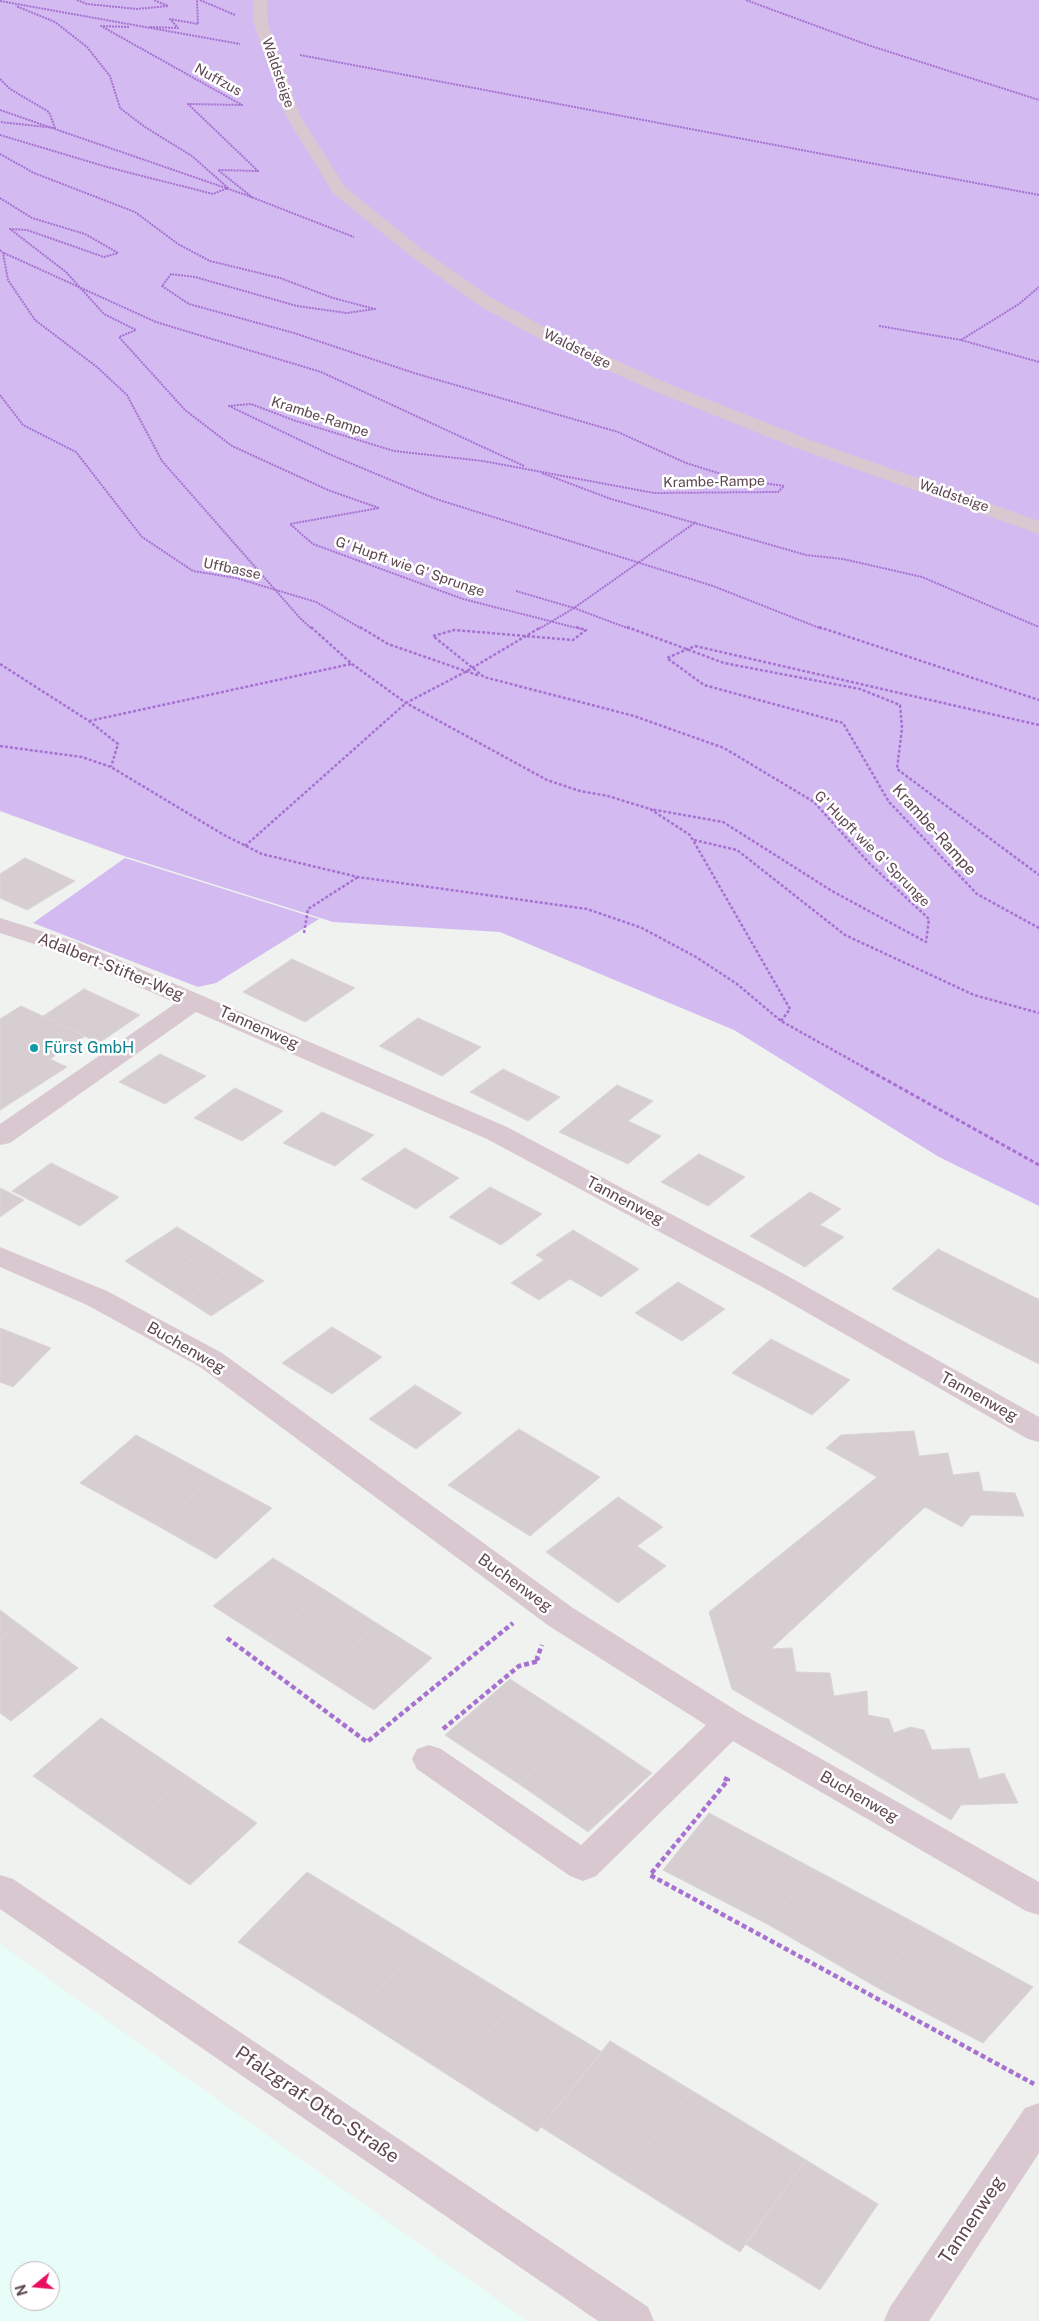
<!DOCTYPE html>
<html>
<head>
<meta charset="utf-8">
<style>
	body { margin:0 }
	#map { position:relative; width:1039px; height:2321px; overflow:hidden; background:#eff2ef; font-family:"Public Sans",sans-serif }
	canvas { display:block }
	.north { position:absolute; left:10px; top:2261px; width:50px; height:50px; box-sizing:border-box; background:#fff; border:1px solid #bfb5b9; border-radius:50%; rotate:253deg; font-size:14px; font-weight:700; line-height:20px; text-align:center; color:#5e4651 }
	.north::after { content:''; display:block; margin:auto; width:18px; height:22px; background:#eb0f63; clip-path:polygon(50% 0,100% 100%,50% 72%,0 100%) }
</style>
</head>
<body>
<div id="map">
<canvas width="1039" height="2321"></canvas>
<div class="north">N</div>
</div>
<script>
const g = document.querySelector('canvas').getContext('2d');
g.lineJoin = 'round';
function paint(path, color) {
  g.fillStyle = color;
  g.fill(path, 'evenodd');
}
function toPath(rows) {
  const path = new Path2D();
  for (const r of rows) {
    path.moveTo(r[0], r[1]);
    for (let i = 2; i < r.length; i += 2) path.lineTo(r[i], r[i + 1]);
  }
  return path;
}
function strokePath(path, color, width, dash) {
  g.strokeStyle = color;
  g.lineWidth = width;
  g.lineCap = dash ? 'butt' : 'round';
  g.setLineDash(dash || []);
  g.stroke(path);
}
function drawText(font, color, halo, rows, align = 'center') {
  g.font = font + ' "Public Sans",sans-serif';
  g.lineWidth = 5;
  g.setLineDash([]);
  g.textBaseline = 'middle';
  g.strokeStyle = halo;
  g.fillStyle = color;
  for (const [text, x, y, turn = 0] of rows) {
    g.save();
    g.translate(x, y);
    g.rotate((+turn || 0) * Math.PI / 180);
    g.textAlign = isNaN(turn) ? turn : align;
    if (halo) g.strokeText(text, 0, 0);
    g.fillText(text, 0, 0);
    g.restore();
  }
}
const commercial = toPath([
	[0,1944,527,2321,0,2321],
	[20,2271,50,2271,50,2301,20,2301]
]);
const green = toPath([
	[0,0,1039,0,1039,1206,939,1157,734,1030,500,932,333,922,124,856,0,811],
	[125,858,319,919,216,983,198,987,33,923]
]);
const building = toPath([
	[25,858,75,881,27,910,0,898,0,874,25,858],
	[292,959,355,988,305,1022,243,992,292,959],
	[84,989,140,1015,99,1043,43,1016,84,989],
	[21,1006,85,1036,50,1059,67,1067,0,1110,0,1019,21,1006],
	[418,1018,481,1047,442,1076,379,1046,418,1018],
	[160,1054,206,1076,165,1104,119,1082,160,1054],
	[503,1069,560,1097,528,1121,470,1092,503,1069],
	[617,1085,653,1101,628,1121,661,1136,628,1164,559,1132,617,1085],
	[235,1088,283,1111,242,1141,194,1118,235,1088],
	[322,1112,374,1135,335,1166,283,1143,322,1112],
	[405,1148,459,1178,416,1209,361,1179,405,1148],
	[699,1154,745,1177,708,1206,661,1182,699,1154],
	[51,1163,119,1197,80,1226,12,1191,51,1163],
	[490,1187,542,1214,501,1245,449,1217,490,1187],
	[0,1188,24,1200,0,1217,0,1188],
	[810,1192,841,1209,820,1225,844,1237,805,1267,750,1236,810,1192],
	[177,1227,210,1247,158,1282,125,1261,177,1227],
	[573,1230,639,1269,601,1297,570,1279,539,1300,511,1283,544,1260,536,1255,573,1230],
	[210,1247,237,1264,185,1299,158,1282,210,1247],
	[938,1249,1036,1298,991,1340,892,1289,938,1249],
	[237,1264,264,1281,211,1316,185,1299,237,1264],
	[678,1282,725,1309,682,1341,635,1313,678,1282],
	[1036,1298,1039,1299,1039,1364,991,1340,1036,1298],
	[332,1327,382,1357,332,1394,282,1363,332,1327],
	[0,1328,51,1348,13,1387,0,1382,0,1328],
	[771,1339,850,1380,812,1415,732,1373,771,1339],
	[415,1385,462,1413,416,1449,369,1419,415,1385],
	[519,1429,600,1477,530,1536,448,1485,519,1429],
	[914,1431,919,1456,948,1453,953,1475,979,1472,983,1491,1015,1493,1024,1516,971,1515,962,1527,925,1507,771,1649,792,1648,796,1672,830,1673,834,1696,867,1691,868,1715,889,1719,894,1733,910,1727,924,1730,932,1750,969,1748,979,1779,1004,1773,1018,1803,961,1805,951,1820,732,1689,709,1612,877,1477,826,1448,841,1435,914,1431],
	[136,1435,214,1477,158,1526,80,1483,136,1435],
	[214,1477,272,1508,216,1559,158,1526,214,1477],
	[618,1497,663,1527,637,1546,666,1566,618,1603,546,1552,618,1497],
	[273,1558,325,1590,266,1640,213,1606,273,1558],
	[325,1590,378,1624,320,1675,266,1640,325,1590],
	[0,1610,20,1625,0,1640,0,1610],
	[378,1624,432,1658,374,1710,320,1675,378,1624],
	[20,1625,78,1668,11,1721,0,1713,0,1640,20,1625],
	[510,1679,584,1727,519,1784,445,1735,510,1679],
	[101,1718,187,1776,119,1836,33,1776,101,1718],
	[584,1727,652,1773,588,1832,519,1784,584,1727],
	[187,1776,257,1823,190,1885,119,1836,187,1776],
	[709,1813,812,1868,769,1925,663,1870,709,1813],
	[812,1868,921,1926,878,1988,769,1925,812,1868],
	[307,1872,422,1942,356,2016,238,1942,307,1872],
	[921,1926,1033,1987,983,2043,878,1988,921,1926],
	[422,1942,517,2000,451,2077,356,2016,422,1942],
	[517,2000,602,2052,537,2132,451,2077,517,2000],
	[610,2041,691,2090,623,2179,541,2127,610,2041],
	[691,2090,806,2160,740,2252,623,2179,691,2090],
	[806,2160,878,2204,820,2290,745,2244,806,2160]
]);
const pathFar3 = toPath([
	[77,0,87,4,137,9,168,6,154,0],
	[200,0,235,15],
	[746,0,868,45,1039,100],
	[0,1,240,44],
	[129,27,101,26,242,105,188,104,258,171,218,170,253,198],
	[150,27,178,28,170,19,198,24,197,0],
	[300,55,1039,195],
	[0,79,10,89,49,112,55,128,0,122],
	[0,110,246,195,354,237],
	[0,135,107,167,213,194,228,188,192,156,145,127,120,108,110,76,87,47,55,22,16,6],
	[0,154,34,173,135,212,178,244,210,261,280,278,333,298,375,309,347,313,297,306,195,277,171,274,162,286,189,304,294,333,414,373,618,432,686,463,737,479,784,486,778,492,654,493,483,461,394,451,293,420,251,404,229,406,331,455,436,499,713,586,822,629],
	[0,198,32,218,85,234,118,253,104,257,27,230,10,229,66,272,104,314,136,330,119,337,185,410,232,446,328,490,379,508,290,524,313,544,463,599,581,629],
	[0,250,3,253,8,280,35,320,97,367,127,395,162,461,300,618,312,629],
	[4,253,156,322,321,372,524,466],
	[879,326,961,340,1039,362],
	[961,340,1019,304,1039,287],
	[0,395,23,425,76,452,142,537,193,571,236,578,316,602,362,629],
	[542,473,611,499,806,555,843,559,922,577,1039,627],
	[516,591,574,608,630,629],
	[539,629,574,608,696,522]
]);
const pathFar2 = toPath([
	[311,627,352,664,406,703,547,780,580,791,608,796,650,809,690,835,790,1009,781,1021],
	[360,627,388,644,480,676],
	[576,627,586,630,573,640,454,630,433,636,484,677,634,716,724,748,814,802,870,864,929,919,926,942,832,891,723,822,650,809],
	[627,627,724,663,860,689,900,705,902,728,897,769,1039,875],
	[819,627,1039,700],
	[0,664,89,721,118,744,111,767],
	[89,721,351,664],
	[1039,725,695,646,667,658,704,685,843,723,889,802,977,894,1039,928],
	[0,746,82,757,111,767,224,835,262,854,358,877,587,909,642,928,696,957,737,984,781,1021,867,1069],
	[694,840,737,850,845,935,974,995,1039,1013],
	[245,846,406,703,467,671,541,627],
	[304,933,308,909,358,877]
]);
const pathFar1 = toPath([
	[865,1068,1039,1165]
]);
const path = toPath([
	[227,1638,367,1742,513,1623],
	[443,1729,519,1666,539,1661,537,1658,542,1645],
	[724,1778,728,1780,650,1875,1034,2084]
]);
const minor = toPath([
	[253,0,267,0,268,24,300,116,345,187,423,250,490,297,557,334,671,385,810,440,1039,521,1039,534,796,448,659,393,545,342,478,305,411,256,333,193,286,116,254,24,253,0],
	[0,918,80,943,507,1127,784,1274,1039,1417,1039,1442,1028,1439,764,1288,487,1139,196,1012,10,1143,0,1145,0,1124,176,1003,62,953,0,933,0,918],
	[0,1247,107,1291,222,1353,573,1608,742,1714,1039,1882,1039,1915,1026,1911,733,1741,596,1876,583,1881,570,1876,417,1769,412,1759,417,1749,429,1745,441,1749,581,1845,706,1725,549,1626,200,1367,87,1305,0,1267,0,1247],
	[0,1875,13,1879,648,2307,654,2321,598,2321,0,1909,0,1875],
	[1039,2103,1039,2153,929,2321,884,2321,890,2307,1025,2108,1039,2103]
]);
const markers = [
	[34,1048,5,"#0f9aa8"]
];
const farStreetnames = [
	["Waldsteige",278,73,71],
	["Nuffzus",218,80,29],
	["Waldsteige",577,349,26],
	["Krambe-Rampe",320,417,18],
	["Krambe-Rampe",714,482,-1],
	["Waldsteige",954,496,19],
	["G' Hupft wie G' Sprunge",410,567,19],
	["Uffbasse",232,569,12],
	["G' Hupft wie G' Sprunge",872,849,45]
];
const streetNames = [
	["Krambe-Rampe",934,830,48],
	["Adalbert-Stifter-Weg",111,967,22],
	["Tannenweg",259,1028,24],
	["Tannenweg",625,1201,28],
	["Buchenweg",186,1348,30],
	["Tannenweg",979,1397,29],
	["Buchenweg",515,1583,36],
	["Buchenweg",859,1797,30]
];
const cultureNames = [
	["Fürst GmbH",44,1048]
];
const nearStreetnames = [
	["Pfalzgraf-Otto-Straße",317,2105,34],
	["Tannenweg",972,2220,-56]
];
paint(commercial, '#e8fdf8');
paint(green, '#d3bbf2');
paint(building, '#d7ced1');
strokePath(building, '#dbd3d5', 1);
strokePath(pathFar3, '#a771d1', 2, [2, 1]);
strokePath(pathFar2, '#a771d1', 2.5, [3, 2]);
strokePath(pathFar1, '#a771d1', 3, [4, 2.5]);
strokePath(path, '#a771d1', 4.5, [5, 3]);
paint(minor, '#dac8d1');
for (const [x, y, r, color] of markers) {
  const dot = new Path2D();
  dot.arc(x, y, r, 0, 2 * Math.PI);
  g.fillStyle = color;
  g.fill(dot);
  strokePath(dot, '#fff', 2);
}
drawText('14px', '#5e4651', '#fff', farStreetnames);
drawText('16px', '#5e4651', '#fff', streetNames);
drawText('16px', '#0d838f', '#fff', cultureNames, 'left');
drawText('19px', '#5e4651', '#fff', nearStreetnames);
</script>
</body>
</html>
